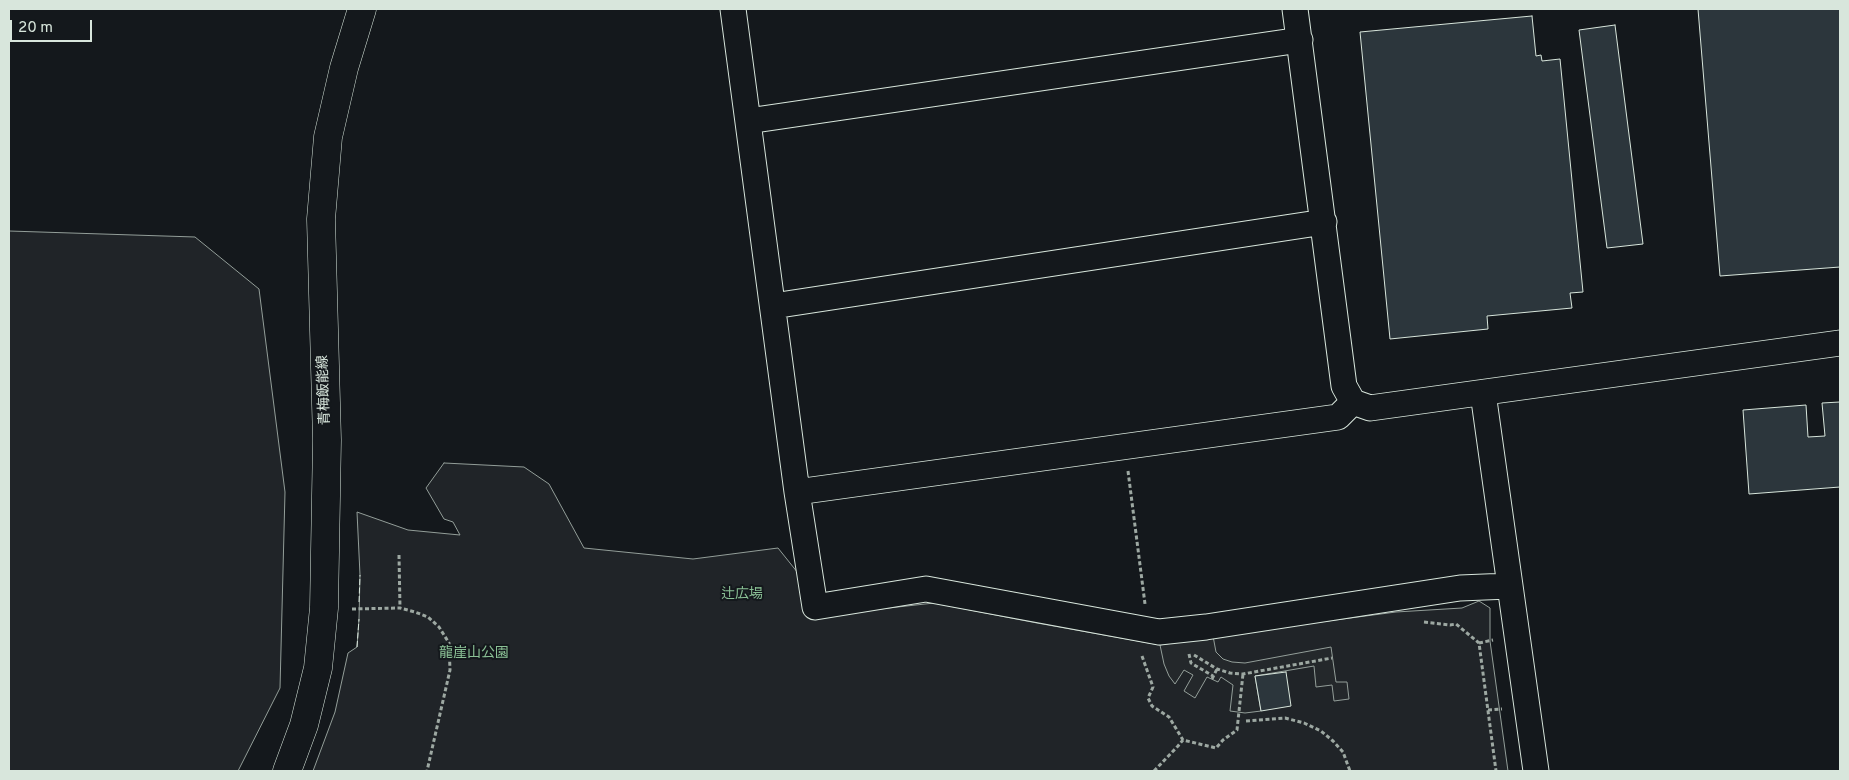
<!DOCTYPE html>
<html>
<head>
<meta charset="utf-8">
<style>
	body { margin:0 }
	#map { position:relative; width:1849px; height:780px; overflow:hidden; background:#14181c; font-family:Overpass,sans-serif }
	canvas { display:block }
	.frame { position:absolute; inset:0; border:10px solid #d8e6dc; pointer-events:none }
	.scale { position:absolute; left:10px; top:20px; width:82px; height:22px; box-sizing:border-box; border:2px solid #d8e6dc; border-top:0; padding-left:6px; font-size:15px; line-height:18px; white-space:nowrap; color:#d8e6dc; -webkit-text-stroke:4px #14181c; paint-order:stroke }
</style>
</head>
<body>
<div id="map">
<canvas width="1849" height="780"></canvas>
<div class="frame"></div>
<div class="scale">20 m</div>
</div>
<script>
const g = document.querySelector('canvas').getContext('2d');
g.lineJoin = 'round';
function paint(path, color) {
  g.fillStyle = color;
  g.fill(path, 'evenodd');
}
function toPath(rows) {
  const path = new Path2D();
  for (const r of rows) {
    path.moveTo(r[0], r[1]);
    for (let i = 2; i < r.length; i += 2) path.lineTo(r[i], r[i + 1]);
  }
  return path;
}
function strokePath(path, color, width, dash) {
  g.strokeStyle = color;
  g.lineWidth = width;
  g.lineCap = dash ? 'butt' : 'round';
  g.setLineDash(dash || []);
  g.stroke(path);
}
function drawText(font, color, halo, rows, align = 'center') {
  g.font = font + ' Overpass,"Noto Sans JP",sans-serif';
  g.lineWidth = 4;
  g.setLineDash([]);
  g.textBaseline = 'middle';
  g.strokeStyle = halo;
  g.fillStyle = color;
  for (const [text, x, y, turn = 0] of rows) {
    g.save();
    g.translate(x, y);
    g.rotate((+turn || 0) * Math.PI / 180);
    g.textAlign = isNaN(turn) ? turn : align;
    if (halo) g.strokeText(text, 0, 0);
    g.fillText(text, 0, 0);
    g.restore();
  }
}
const green = toPath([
	[9,231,195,237,259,289,285,492,280,688,238,771,9,771,9,231],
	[444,463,524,467,549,484,584,548,693,559,778,548,798,573,799,585,807,617,934,603,1037,623,1160,645,1213,636,1396,612,1462,608,1479,601,1490,608,1490,641,1508,771,313,771,335,712,348,653,357,647,359,619,360,575,357,512,408,530,460,535,453,522,444,519,426,488,444,463]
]);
const parking = toPath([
	[1213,636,1216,652,1223,659,1232,662,1245,663,1331,647,1336,682,1347,682,1349,699,1334,701,1332,685,1316,687,1314,666,1255,676,1261,711,1245,713,1230,711,1233,685,1221,677,1218,682,1207,677,1195,698,1184,691,1193,675,1184,670,1175,684,1169,676,1164,664,1160,645,1213,636]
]);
const building = toPath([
	[1698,9,1840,9,1840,267,1720,276,1698,9],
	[1532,16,1536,56,1541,55,1542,61,1560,59,1583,292,1570,293,1572,308,1487,316,1488,329,1390,339,1360,32,1532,16],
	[1615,25,1643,244,1607,248,1579,30,1615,25],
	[1840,402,1840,487,1749,494,1743,410,1806,405,1808,437,1825,436,1822,403,1840,402],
	[1286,672,1291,706,1261,711,1255,676,1286,672]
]);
const path = toPath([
	[1128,471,1145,604],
	[399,555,400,608],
	[352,609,400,608,415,612,428,617,439,627,449,643,450,670,427,771],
	[1424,622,1450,625,1456,624,1479,643,1496,771],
	[1479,643,1493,640],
	[1189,654,1191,663,1213,676],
	[1194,655,1217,669,1230,673,1243,674,1332,658],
	[1142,656,1153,687,1148,698,1152,706,1169,717,1183,740,1216,748,1223,740,1237,730,1243,674],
	[1212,679,1217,669],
	[1488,710,1502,709],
	[1246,721,1285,718,1304,723,1321,731,1333,741,1343,752,1350,771],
	[1154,771,1178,746,1183,740]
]);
const minor = toPath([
	[733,9,797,492,815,607,926,589,1159,632,1206,627,1460,588,1509,586],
	[1295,9,1344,386,1353,402],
	[748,121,1300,40],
	[773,306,1324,222],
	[1483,393,1536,771],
	[797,492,1338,417,1353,402,1370,408,1840,343]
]);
const primary = toPath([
	[287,771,304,725,318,668,324,608,327,440,321,219,328,137,344,68,362,9]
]);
const fence = toPath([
	[359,602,360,575],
	[357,647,359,619]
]);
const streetNames = [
	["青梅飯能線",325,390,-92]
];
const parkNames = [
	["辻広場",742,595],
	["龍崖山公園",474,654]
];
paint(green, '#202428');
strokePath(green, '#939e99', 1);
paint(parking, '#24282b');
strokePath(parking, '#939e99', 1);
paint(building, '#2c363c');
strokePath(building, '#d8e6dc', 1);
strokePath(minor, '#d8e6dc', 27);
strokePath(primary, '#d8e6dc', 29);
strokePath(path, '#9da8a2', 3, [4, 2.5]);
strokePath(minor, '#14181c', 25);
strokePath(primary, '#14181c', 28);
strokePath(fence, '#d8e6dc', 1, [6, 2.5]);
drawText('14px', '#d8e6dc', '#14181c', streetNames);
drawText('14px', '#8ac095', '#14181c', parkNames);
</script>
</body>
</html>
